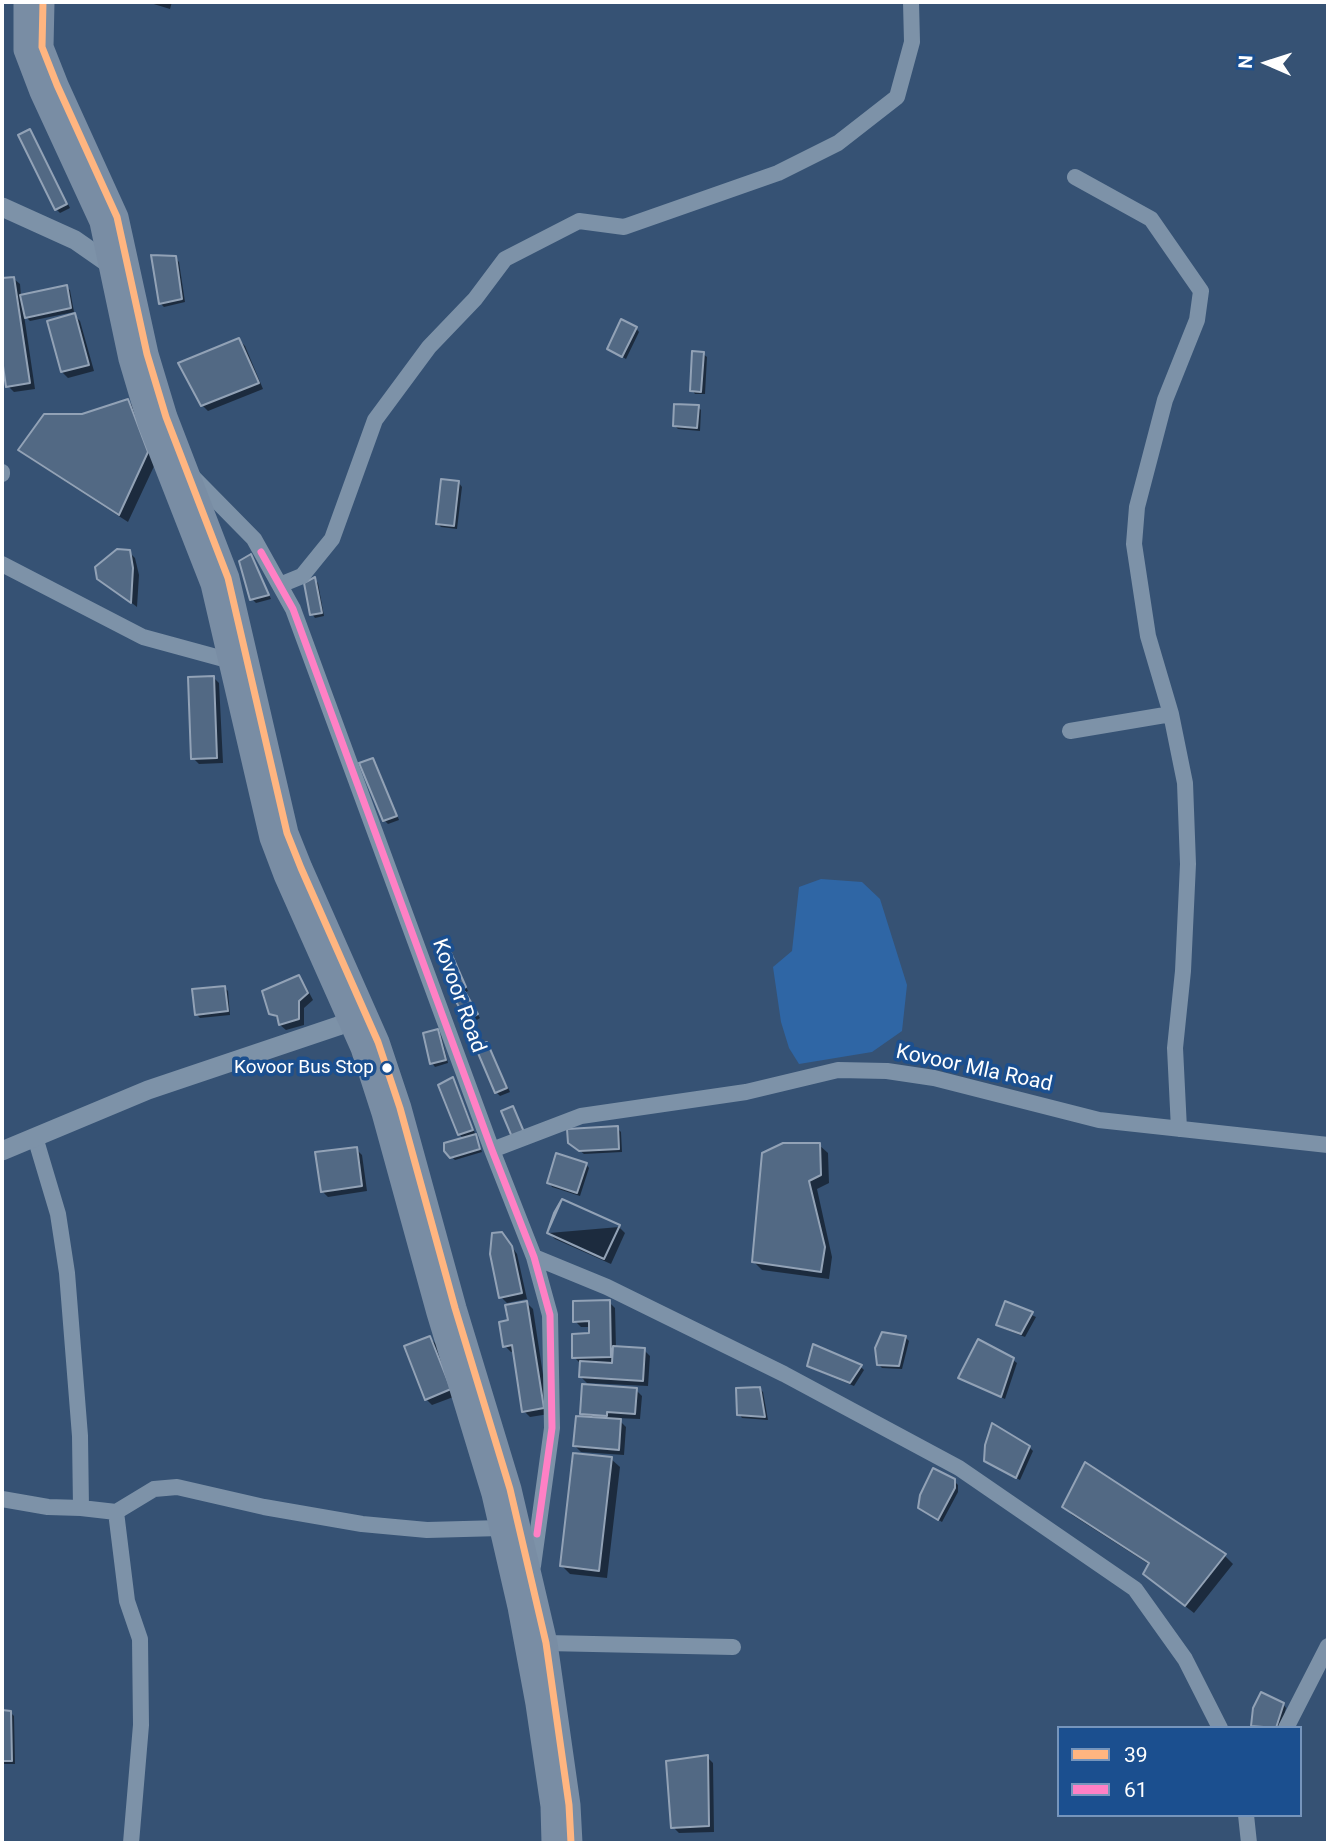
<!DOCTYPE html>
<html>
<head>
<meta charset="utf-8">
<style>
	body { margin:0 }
	#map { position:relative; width:1330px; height:1845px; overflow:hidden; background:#365274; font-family:Roboto,sans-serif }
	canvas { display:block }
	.frame { position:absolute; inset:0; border:4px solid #fff; pointer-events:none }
	.legend { position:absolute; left:1057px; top:1726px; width:245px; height:91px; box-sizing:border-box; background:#1b4f8f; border:2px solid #7695bc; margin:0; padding:9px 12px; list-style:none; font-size:21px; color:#fff }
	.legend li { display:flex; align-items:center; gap:14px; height:35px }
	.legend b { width:35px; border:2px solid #7695bc }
	.north { position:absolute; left:1232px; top:28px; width:70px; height:70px; -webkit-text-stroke:5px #1b4f8f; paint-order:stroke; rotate:273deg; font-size:19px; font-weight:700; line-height:28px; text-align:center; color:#fff }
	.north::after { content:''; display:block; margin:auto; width:24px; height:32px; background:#fff; clip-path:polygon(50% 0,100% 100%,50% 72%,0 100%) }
</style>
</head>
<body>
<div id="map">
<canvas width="1330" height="1845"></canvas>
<div class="frame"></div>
<ul class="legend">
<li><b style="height:9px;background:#ffb580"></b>39</li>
<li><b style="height:9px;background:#ff80c5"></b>61</li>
</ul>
<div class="north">N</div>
</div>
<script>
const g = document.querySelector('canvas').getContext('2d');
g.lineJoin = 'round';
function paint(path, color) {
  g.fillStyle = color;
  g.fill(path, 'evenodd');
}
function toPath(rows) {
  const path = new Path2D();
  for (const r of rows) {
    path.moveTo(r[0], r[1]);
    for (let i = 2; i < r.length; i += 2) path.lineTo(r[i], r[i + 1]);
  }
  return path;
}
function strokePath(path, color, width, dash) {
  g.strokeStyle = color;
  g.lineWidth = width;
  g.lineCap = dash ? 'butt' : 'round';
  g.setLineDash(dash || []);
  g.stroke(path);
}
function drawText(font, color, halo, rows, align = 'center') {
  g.font = font + ' Roboto,sans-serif';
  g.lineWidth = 7;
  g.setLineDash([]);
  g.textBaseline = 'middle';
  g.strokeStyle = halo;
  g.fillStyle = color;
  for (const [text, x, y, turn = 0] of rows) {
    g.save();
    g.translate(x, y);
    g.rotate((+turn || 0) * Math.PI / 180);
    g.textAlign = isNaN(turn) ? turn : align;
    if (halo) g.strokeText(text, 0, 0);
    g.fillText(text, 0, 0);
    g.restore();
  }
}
const green = toPath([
	[821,879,862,882,880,899,907,985,902,1031,872,1052,799,1064,789,1048,781,1022,773,967,792,951,799,887]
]);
const shadow = toPath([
	[147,2,172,2,170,9],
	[30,131,70,208,60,213,56,209],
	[175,258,179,262,185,302,164,307,161,304],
	[13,278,20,284,21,296,66,287,70,290,74,312,30,321,24,315,35,389,14,392,8,386,2,348,2,280],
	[74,315,80,321,94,371,68,378,62,372],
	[636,328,639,332,626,359,609,349],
	[239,340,245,346,263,389,208,411,202,405],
	[703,354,707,357,705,394,695,394,692,390],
	[128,401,136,409,156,462,128,522,29,458,20,450,83,416],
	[698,407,701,410,700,431,678,429,675,426],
	[459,483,462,487,457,529,441,527,437,523],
	[129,552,135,558,139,575,137,607,99,578],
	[250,556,254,560,271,599,256,603,252,599],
	[315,580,318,583,324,616,315,618,312,614],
	[213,677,219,683,223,763,199,764,193,758],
	[372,760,376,763,399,820,388,824,384,820],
	[447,948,468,991,464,993,480,1018,472,1023,468,1020,462,996,456,991],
	[298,977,304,983,313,1000,304,1008,304,1025,286,1030,280,1025,280,1020,270,1013],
	[224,987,228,991,230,1015,200,1018,196,1014],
	[438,1031,441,1035,448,1063,435,1067,432,1063],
	[487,1044,510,1092,500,1096,496,1092],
	[452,1079,456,1083,482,1152,455,1160,445,1151,464,1139,459,1134],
	[617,1128,621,1132,622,1152,584,1154,574,1146],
	[819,1145,828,1153,829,1183,817,1189,832,1257,829,1279,762,1270,754,1262],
	[356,1149,362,1155,367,1191,328,1197,322,1191],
	[586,1164,589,1168,580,1196,552,1187,549,1183],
	[619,1227,625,1233,611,1264,555,1239,549,1233],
	[507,1240,517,1254,527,1299,507,1303,501,1297],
	[609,1302,615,1308,616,1348,644,1350,650,1356,648,1386,587,1383,581,1377,580,1363,574,1357,591,1335,591,1327,581,1327,575,1321],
	[527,1303,533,1309,549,1414,530,1417,524,1411,514,1351,511,1352,505,1346],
	[1006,1303,1036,1317,1025,1337,1002,1328,998,1324],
	[905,1337,909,1341,902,1369,882,1368,878,1364],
	[430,1338,436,1344,456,1396,432,1405,426,1399],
	[1013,1360,1017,1363,1005,1399,960,1378],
	[809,1365,861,1367,864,1370,854,1386,813,1369],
	[759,1388,763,1392,768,1420,742,1418,739,1414],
	[636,1390,642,1396,640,1419,617,1418,626,1427,624,1455,581,1452,575,1446,586,1418,582,1414],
	[1029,1447,1033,1451,1020,1480,986,1461],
	[611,1459,620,1467,607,1578,570,1574,562,1566],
	[1085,1465,1225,1556,1233,1564,1194,1613,1154,1582,1150,1565,1072,1515,1064,1506],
	[954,1481,958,1485,958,1492,942,1522,923,1511],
	[1283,1704,1286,1708,1281,1728,1255,1728,1253,1726],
	[2,1711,10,1712,14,1716,15,1764,2,1764],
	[707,1757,713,1763,714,1832,679,1833,673,1827]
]);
const building = toPath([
	[30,129,67,204,55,210,18,135,30,129],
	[151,255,176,256,182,299,159,304,151,255],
	[14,277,30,383,6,387,2,359,2,278,14,277],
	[67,285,71,308,25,318,20,295,67,285],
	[75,313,89,365,61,372,47,321,75,313],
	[621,319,637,327,622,357,607,349,621,319],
	[239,338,259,383,201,406,178,363,239,338],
	[692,351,704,352,701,392,690,391,692,351],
	[128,399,148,452,119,515,18,450,44,414,82,414,128,399],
	[674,404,699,405,697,428,673,426,674,404],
	[441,479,459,481,454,526,436,524,441,479],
	[117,549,130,550,133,568,131,603,97,579,95,567,117,549],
	[251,554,269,595,250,600,239,561,251,554],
	[315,577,322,613,310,615,304,583,315,577],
	[214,676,217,758,191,759,188,677,214,676],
	[373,758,397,816,383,821,359,763,373,758],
	[448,946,466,987,455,992,437,951,448,946],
	[299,975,308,993,299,1001,299,1019,279,1025,277,1016,269,1014,262,991,299,975],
	[225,986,228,1011,195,1015,192,989,225,986],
	[465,992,478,1014,467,1021,454,998,465,992],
	[438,1029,446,1060,430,1064,423,1033,438,1029],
	[487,1042,507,1088,495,1093,475,1046,487,1042],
	[453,1077,473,1130,458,1135,438,1085,453,1077],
	[513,1106,524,1132,512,1137,501,1111,513,1106],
	[618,1126,619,1149,579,1151,568,1143,567,1129,618,1126],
	[476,1134,480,1149,450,1158,444,1151,444,1143,476,1134],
	[783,1143,820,1143,821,1175,809,1181,825,1247,821,1272,752,1262,762,1153,783,1143],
	[357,1147,362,1186,321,1192,315,1152,357,1147],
	[556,1153,587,1163,577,1193,547,1183,556,1153],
	[562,1199,620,1225,604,1259,547,1233,554,1213,562,1199],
	[562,1199,620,1225,604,1259,547,1233,562,1199],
	[502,1232,512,1246,522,1293,499,1298,490,1254,492,1233,502,1232],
	[610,1300,611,1357,572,1358,572,1334,589,1333,589,1321,573,1322,573,1301,610,1300],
	[527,1301,544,1408,522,1412,512,1345,503,1347,499,1322,508,1320,505,1305,527,1301],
	[1005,1301,1033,1312,1021,1334,996,1325,1005,1301],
	[882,1332,906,1336,899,1366,877,1365,875,1348,882,1332],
	[430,1336,451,1389,425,1400,404,1346,430,1336],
	[978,1339,1014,1358,1001,1397,958,1378,978,1339],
	[813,1344,862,1365,850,1383,807,1366,813,1344],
	[613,1346,645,1348,643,1381,579,1377,580,1361,612,1363,613,1346],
	[582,1384,637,1388,635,1414,607,1412,607,1416,580,1414,582,1384],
	[760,1387,765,1417,737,1415,736,1388,760,1387],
	[576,1416,621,1419,619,1450,573,1446,576,1416],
	[992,1423,1030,1446,1016,1478,984,1461,985,1445,992,1423],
	[573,1453,612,1457,599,1571,560,1566,573,1453],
	[1085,1462,1226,1554,1185,1606,1143,1574,1149,1563,1062,1507,1085,1462],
	[933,1468,955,1479,955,1488,938,1520,918,1508,920,1495,933,1468],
	[1261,1692,1284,1703,1276,1728,1251,1726,1253,1708,1261,1692],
	[2,1710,11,1711,12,1761,2,1761,2,1710],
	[708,1755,709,1826,671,1828,666,1761,708,1755]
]);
const minor = toPath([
	[1075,177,1151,219,1201,291,1197,320,1165,400,1137,507,1134,544,1148,636,1171,714,1185,783,1188,864,1183,971,1175,1048,1179,1129],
	[2,472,2,474],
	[193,477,254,539,293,609,492,1150,534,1257,550,1315,552,1428,533,1566],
	[2,564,143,637,231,661],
	[280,585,302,576,332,539,375,420,429,347,475,299,505,259,579,221,624,227,778,173,838,143,897,97,912,42,911,2],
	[1070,731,1171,714],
	[35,1137,58,1214,67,1273,80,1436,81,1508],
	[492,1150,581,1116,746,1092,838,1070,887,1071,934,1078,1099,1120,1328,1145],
	[534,1257,607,1287,784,1374,959,1468,1135,1589,1185,1659,1220,1728],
	[2,1499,48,1507,81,1508,116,1512,154,1489,177,1487,264,1507,362,1524,427,1530,501,1528],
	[116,1512,127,1601,140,1639,141,1725,131,1843],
	[546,1643,733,1647],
	[1286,1728,1328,1646],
	[1246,1815,1249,1843]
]);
const tertiary = toPath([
	[2,207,75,240,108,263],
	[2,1151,148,1090,338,1026,364,1014]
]);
const secondary = toPath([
	[25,2,25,50,41,92,101,222,130,359,149,423,212,584,271,838,285,875,362,1048,383,1113,438,1313,493,1494,519,1607,537,1704,552,1806,553,1843],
	[43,2,42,47,57,85,117,217,147,354,166,417,228,578,287,833,301,868,378,1042,400,1108,455,1308,510,1489,546,1643,569,1805,571,1843]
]);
const bus1 = toPath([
	[43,2,42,47,57,85,117,217,147,354,166,417,228,578,287,833,301,868,378,1042,400,1108,455,1308,510,1489,546,1643,569,1805,571,1843]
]);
const bus2 = toPath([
	[261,552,293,609,492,1150,534,1257,550,1315,552,1428,537,1534]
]);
const markers = [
	[387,1068,6,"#fff"]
];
const busNames = [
	["Kovoor Bus Stop",374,1068]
];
const streetNames = [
	["Kovoor Road",458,996,70],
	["Kovoor Mla Road",974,1069,12]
];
paint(green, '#2f66a5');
paint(shadow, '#0007');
paint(building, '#526984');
strokePath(building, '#92a2b6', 2);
strokePath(minor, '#7d92a8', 16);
strokePath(tertiary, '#7d92a8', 19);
strokePath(secondary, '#798da4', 23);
strokePath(bus1, '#ffb580', 7);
strokePath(bus2, '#ff80c5', 7);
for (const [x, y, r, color] of markers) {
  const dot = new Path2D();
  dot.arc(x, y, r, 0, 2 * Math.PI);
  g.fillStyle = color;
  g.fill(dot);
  strokePath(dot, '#1b4f8f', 2.5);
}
drawText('19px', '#fff', '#1b4f8f', busNames, 'right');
drawText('21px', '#fff', '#1b4f8f', streetNames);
</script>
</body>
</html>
